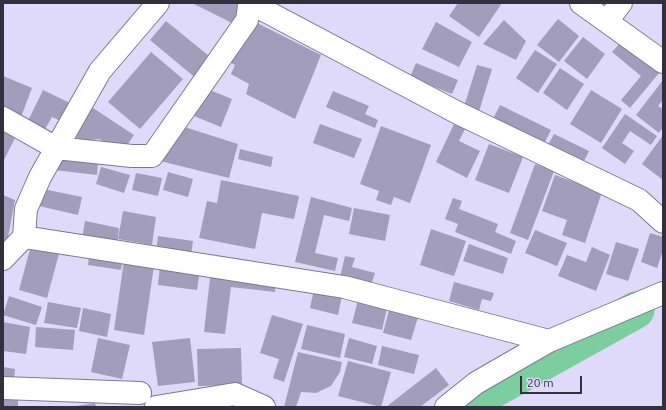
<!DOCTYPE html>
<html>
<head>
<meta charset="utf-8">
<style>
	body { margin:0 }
	#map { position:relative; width:666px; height:410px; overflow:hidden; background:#dfdaf9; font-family:Ubuntu,sans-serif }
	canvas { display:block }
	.frame { position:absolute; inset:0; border:4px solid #32303c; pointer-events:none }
	.scale { position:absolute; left:520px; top:376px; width:62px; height:18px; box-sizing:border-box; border:2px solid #32303c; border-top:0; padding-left:5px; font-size:12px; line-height:14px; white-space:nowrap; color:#32303c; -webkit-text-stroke:3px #dfdaf9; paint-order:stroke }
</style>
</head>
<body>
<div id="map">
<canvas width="666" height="410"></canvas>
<div class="frame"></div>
<div class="scale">20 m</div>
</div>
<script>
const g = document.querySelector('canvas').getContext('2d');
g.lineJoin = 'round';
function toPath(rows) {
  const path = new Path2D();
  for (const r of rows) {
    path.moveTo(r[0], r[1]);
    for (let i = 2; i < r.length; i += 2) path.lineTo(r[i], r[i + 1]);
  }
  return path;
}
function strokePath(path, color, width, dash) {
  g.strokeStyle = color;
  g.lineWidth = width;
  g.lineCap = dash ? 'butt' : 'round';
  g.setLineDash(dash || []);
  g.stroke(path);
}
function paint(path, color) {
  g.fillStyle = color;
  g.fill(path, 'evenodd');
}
const river = toPath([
	[462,407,636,310]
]);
const building = toPath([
	[192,3,237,3,241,5,232,23],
	[458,3,502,3,479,37,449,16],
	[558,19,579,36,559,62,537,45],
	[504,20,526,41,516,60,483,44],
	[166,21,214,60,198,80,150,40],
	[253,21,321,55,295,119,246,94,249,84,231,74,235,65,222,58],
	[436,22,472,42,459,67,422,49],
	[583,37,605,54,587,79,564,61],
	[621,42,659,73,630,108,621,100,641,76,612,52],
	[535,50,557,64,538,93,516,78],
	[151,52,183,79,140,129,108,102],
	[416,63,458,80,452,94,410,77],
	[477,65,492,69,477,118,462,113],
	[560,68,584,84,567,110,543,93],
	[3,76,32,88,21,117,3,110],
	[663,80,663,100,658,106,663,109,663,127,659,133,636,115],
	[205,88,232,99,221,127,194,116],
	[43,90,74,105,65,123,52,117,44,131,27,123],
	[591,90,622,109,601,143,570,124],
	[333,91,369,106,365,114,378,120,375,128,326,107],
	[500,105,551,130,544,144,493,119],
	[90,106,134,135,123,151,99,139,82,141,72,134],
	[625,114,657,136,651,145,630,131,622,143,634,151,625,164,602,148],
	[320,124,362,139,354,158,313,143],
	[454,124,465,129,459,141,480,151,467,178,436,162],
	[178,125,238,144,229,178,156,160],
	[381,126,431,145,410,203,394,197,391,205,376,200,379,191,360,184],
	[3,129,16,136,3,162],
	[554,134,589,151,583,163,548,145],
	[663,135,663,180,642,164],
	[489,144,523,157,509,193,475,180],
	[240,149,273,157,271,167,238,159],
	[55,156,98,161,97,175,54,170],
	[535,164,554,171,528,240,510,233],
	[101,167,130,175,124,193,96,184],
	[168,172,193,179,188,197,163,190],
	[136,173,162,178,158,196,132,190],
	[555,175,602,192,585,243,562,235,567,220,542,211],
	[221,180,299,196,294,219,262,213,255,249,199,238,207,201,217,203],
	[43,189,82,197,78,215,39,206],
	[3,195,15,200,6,248,3,247],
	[311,197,352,208,349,221,324,215,315,253,338,258,335,271,295,262],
	[453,198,462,201,459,209,498,224,495,232,516,241,511,254,455,232,458,224,445,219],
	[354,208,390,215,385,241,349,234],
	[123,211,156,217,152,245,118,239],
	[85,221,119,228,117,245,82,238],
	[431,229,466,241,454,276,420,265],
	[535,230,567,243,557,266,525,253],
	[650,233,663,237,663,250,657,268,641,262],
	[158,236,193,241,191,255,156,251],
	[32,242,60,250,47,298,19,290],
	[616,242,639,249,628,281,606,274],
	[469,244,508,258,503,274,463,261],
	[592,247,610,255,596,291,558,276,567,255,586,262],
	[90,249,124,254,121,270,88,265],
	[125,254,155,259,144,335,114,330],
	[345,256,355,258,352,267,375,273,371,285,340,277],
	[160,265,200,270,197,290,158,285],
	[211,269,276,277,275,292,231,287,225,334,204,332],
	[454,282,494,293,491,301,482,299,479,310,449,301],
	[315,285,343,291,338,315,310,308],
	[9,296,42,307,36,325,3,315],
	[359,296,388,304,382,330,352,323],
	[48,302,81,308,77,328,44,323],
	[390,306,419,314,411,340,383,333],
	[83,308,111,314,107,337,79,331],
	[272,315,303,324,284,382,273,378,279,359,260,353],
	[3,322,30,327,26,354,3,351],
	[307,325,345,334,340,358,301,349],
	[36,327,75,330,73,350,35,347],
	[98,338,130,345,122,379,91,372],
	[190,338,195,382,158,386,152,342],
	[349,338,377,346,372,364,344,357],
	[382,346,419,355,414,374,378,365],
	[241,348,242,385,198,386,197,349],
	[298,352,342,362,340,372,331,386,316,393,301,392,296,407,284,407],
	[348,361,391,372,381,407,338,396],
	[3,367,15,369,14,382,3,381],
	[436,368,449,385,420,407,386,407],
	[3,392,18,393,18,407,3,407],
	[95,403,96,407,76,407,76,406]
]);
const street = toPath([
	[581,3,663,62],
	[607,21,621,3],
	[3,118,56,148,132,156,152,156,247,20,249,6,256,6,458,113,639,200,663,222],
	[24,237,344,287,549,341],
	[3,259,24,237,26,209,40,177,100,71,158,3],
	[3,388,140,393],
	[156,407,235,394,264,407],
	[446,407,476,383,549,341,663,293]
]);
strokePath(river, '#7dce9e', 37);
paint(building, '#a19dba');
strokePath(street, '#7d7995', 24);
strokePath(street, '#fff', 22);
</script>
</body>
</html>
